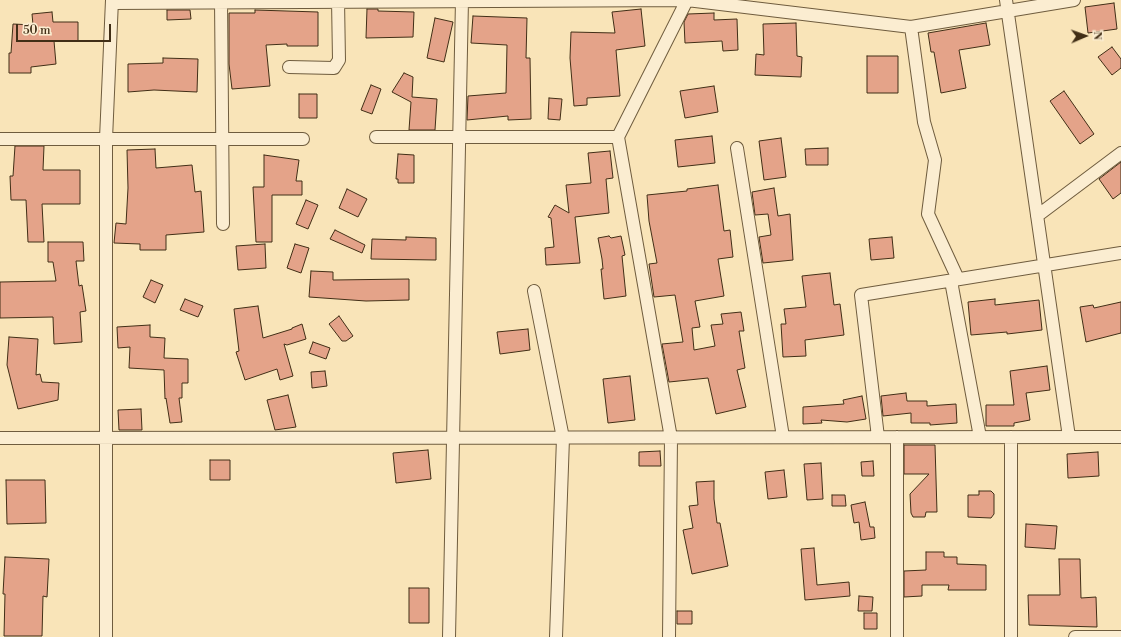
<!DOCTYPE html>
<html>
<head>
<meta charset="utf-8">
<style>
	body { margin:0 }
	#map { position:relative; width:1121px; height:637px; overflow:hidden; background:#f9e4b8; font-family:"Libre Bodoni",serif }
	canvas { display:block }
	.north { position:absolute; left:1065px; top:16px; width:40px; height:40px; -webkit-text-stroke:3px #fbedd1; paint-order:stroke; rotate:88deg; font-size:11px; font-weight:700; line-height:16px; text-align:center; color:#412e16 }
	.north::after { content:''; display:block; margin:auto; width:14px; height:18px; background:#412e16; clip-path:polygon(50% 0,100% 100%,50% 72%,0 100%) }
	.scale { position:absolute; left:16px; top:24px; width:95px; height:18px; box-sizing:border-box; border:2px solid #412e16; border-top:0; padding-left:5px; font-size:12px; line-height:14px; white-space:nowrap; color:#412e16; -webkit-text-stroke:3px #fbedd1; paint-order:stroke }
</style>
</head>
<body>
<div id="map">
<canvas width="1121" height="637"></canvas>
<div class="north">N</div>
<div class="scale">50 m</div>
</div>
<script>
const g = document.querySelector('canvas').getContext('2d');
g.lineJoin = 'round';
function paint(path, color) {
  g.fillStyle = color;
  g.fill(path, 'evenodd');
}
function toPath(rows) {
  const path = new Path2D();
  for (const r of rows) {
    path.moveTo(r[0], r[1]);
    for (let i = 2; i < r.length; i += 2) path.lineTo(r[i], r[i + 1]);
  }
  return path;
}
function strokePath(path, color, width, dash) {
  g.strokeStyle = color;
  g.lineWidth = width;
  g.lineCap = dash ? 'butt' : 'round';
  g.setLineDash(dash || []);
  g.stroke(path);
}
const building = toPath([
	[1114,3,1117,29,1088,33,1085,7,1114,3],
	[367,9,378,9,378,11,414,12,413,37,366,38,367,9],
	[641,9,645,46,616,50,620,96,587,98,587,105,574,106,570,58,571,32,615,33,612,12,641,9],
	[167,10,190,10,191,19,167,20,167,10],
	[255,10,318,12,318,46,287,46,287,44,266,45,270,86,232,89,229,64,229,13,255,13,255,10],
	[52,12,53,22,78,22,78,41,54,41,56,64,31,67,31,73,9,73,9,53,11,53,13,24,33,25,32,14,52,12],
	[714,13,714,20,737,19,738,50,723,51,722,41,685,43,684,22,688,14,714,13],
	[473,16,527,18,526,58,530,58,531,119,508,120,508,116,467,120,468,96,506,93,507,45,471,43,473,16],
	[435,18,453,22,444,62,427,58,435,18],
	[796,23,797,56,802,57,801,77,755,75,756,54,764,55,763,24,796,23],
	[986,23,990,45,959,50,966,88,941,93,934,52,931,52,928,33,986,23],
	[1112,47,1121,59,1121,68,1112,75,1098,57,1112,47],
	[867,56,898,56,898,93,867,93,867,56],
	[163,58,198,59,197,92,154,90,128,92,128,64,163,63,163,58],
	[404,73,413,77,412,97,437,99,435,130,409,130,411,102,392,92,404,73],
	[371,85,381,89,372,114,361,110,371,85],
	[714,86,718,112,685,118,680,91,714,86],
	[1064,91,1094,134,1080,144,1050,101,1064,91],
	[299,94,317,94,317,118,299,118,299,94],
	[549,98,562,99,560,120,548,119,549,98],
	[712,136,715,163,678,167,675,140,712,136],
	[781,138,786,177,764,180,759,141,781,138],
	[15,146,44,146,43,170,80,170,80,204,42,204,44,242,28,242,26,200,11,200,10,176,13,176,15,146],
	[828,148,828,165,806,165,805,149,828,148],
	[155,149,156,168,192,165,195,192,201,191,204,232,166,235,166,250,140,250,140,244,114,243,116,223,126,224,128,188,127,150,155,149],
	[610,151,613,178,606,179,609,213,575,217,580,263,546,265,545,248,554,247,551,218,548,217,555,205,569,213,566,185,591,183,588,153,610,151],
	[398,154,414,155,414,183,398,183,398,179,396,179,398,154],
	[264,155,299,160,296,181,302,181,302,195,272,195,272,242,256,242,253,187,264,187,264,155],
	[1121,162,1121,193,1113,199,1099,179,1121,162],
	[718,185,724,231,730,230,733,257,718,259,724,296,695,301,700,327,692,328,694,350,715,346,711,325,723,324,721,314,741,312,744,331,739,331,745,368,737,370,746,407,716,414,708,378,669,382,662,344,683,342,675,295,654,297,649,264,657,263,649,221,647,195,687,191,687,189,718,185],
	[774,188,778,216,790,214,793,260,763,263,759,237,771,235,768,214,755,215,752,192,774,188],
	[347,189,367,199,358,217,339,208,347,189],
	[306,200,318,205,308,229,296,224,306,200],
	[335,230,365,245,362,253,330,239,335,230],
	[609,236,611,238,621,236,625,255,622,256,626,296,604,299,601,269,603,269,602,259,598,238,609,236],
	[406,237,436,238,436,260,371,259,372,239,406,240,406,237],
	[892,237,894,258,871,260,869,239,892,237],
	[48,242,83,242,84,261,76,261,79,286,82,285,86,311,80,312,82,342,54,344,53,317,0,318,0,282,56,281,53,262,48,262,48,242],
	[265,244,266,268,238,270,236,246,265,244],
	[295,244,309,248,301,273,287,268,295,244],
	[311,271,333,272,333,280,409,279,409,300,366,301,309,297,311,271],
	[830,273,834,305,840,304,844,335,805,340,806,356,783,357,781,324,786,324,784,309,806,307,802,276,830,273],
	[151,280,163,285,155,303,143,297,151,280],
	[185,299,203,306,198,317,180,310,185,299],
	[995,299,995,305,1039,300,1042,330,1007,334,1007,332,971,335,968,302,995,299],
	[1121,302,1121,333,1086,342,1080,307,1093,305,1094,308,1121,302],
	[258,306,263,338,292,329,292,328,302,324,306,339,287,345,284,344,293,376,280,380,277,369,245,380,236,352,239,351,234,309,258,306],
	[339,316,353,336,346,341,342,341,329,324,339,316],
	[150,325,150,337,165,338,164,358,188,359,188,383,182,383,182,398,179,398,182,422,170,423,166,398,165,399,164,370,129,368,130,347,118,348,117,327,150,325],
	[528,329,530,350,500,354,497,332,528,329],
	[9,337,38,339,36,375,40,374,42,382,59,383,58,400,18,409,7,365,9,337],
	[313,342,330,348,326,359,309,353,313,342],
	[1047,366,1050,390,1026,393,1030,420,1014,423,1014,426,986,426,986,405,1014,405,1010,371,1047,366],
	[325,371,327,386,312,388,311,372,325,371],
	[630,376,635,420,608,423,603,379,630,376],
	[906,393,907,401,927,401,927,406,956,404,957,423,930,425,930,423,911,423,911,413,883,416,881,396,906,393],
	[288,395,296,427,275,430,267,400,288,395],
	[862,396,866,419,847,422,821,420,822,423,803,424,803,407,844,404,843,400,862,396],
	[141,409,142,430,119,430,118,410,141,409],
	[904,445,935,445,937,512,926,512,925,517,913,517,911,513,910,494,929,474,904,474,904,445],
	[428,450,431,479,396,483,393,453,428,450],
	[660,451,661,466,639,466,639,452,660,451],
	[1098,452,1099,476,1068,478,1067,454,1098,452],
	[210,460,230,460,230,480,210,480,210,460],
	[873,461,874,476,862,476,861,462,873,461],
	[821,463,823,499,807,500,804,464,821,463],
	[784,470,787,497,768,499,765,472,784,470],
	[6,480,45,480,46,523,7,524,6,480],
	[714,481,714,499,717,523,720,523,728,566,692,574,683,530,693,528,689,506,698,505,696,482,714,481],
	[979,491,991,491,994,494,994,514,991,518,968,517,968,495,979,495,979,491],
	[832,495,845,495,846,506,832,506,832,495],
	[865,502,870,527,874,527,875,538,861,540,859,522,854,523,851,505,865,502],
	[1026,524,1057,526,1055,549,1025,547,1026,524],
	[814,548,817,585,849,582,850,596,805,600,801,549,814,548],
	[926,552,944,552,944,557,957,557,957,564,986,565,986,590,948,590,949,585,922,585,922,596,904,597,904,571,926,570,926,552],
	[5,557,49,559,47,597,43,596,42,636,4,636,5,594,3,594,5,557],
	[1059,559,1080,559,1081,598,1096,597,1097,627,1029,625,1028,595,1060,595,1059,559],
	[409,588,429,588,429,623,409,623,409,588],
	[859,596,873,597,872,611,858,611,859,596],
	[677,611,692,611,692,624,677,624,677,611],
	[864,613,877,613,877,629,864,629,864,613]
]);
const minor = toPath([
	[221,0,223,224],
	[1006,0,1069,437],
	[112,3,686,0],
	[911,27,924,122,935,160,928,214,958,279],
	[289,67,334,68,339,60,338,0],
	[376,137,618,137],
	[0,139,303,139],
	[737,148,783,437],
	[1037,216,1121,153],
	[951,281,980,437],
	[534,291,563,438,556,637],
	[878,437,861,295,1121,253],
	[897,437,897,637],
	[1011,437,1011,637],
	[0,438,1121,437],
	[106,637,106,139,112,0],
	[449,637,462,0],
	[669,637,671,438,618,137,687,0,911,27,1074,0],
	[1075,637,1121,637]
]);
paint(building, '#e4a389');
strokePath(building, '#412e16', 1);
strokePath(minor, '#6f5c3e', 14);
strokePath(minor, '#fbedd1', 12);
</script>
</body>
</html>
